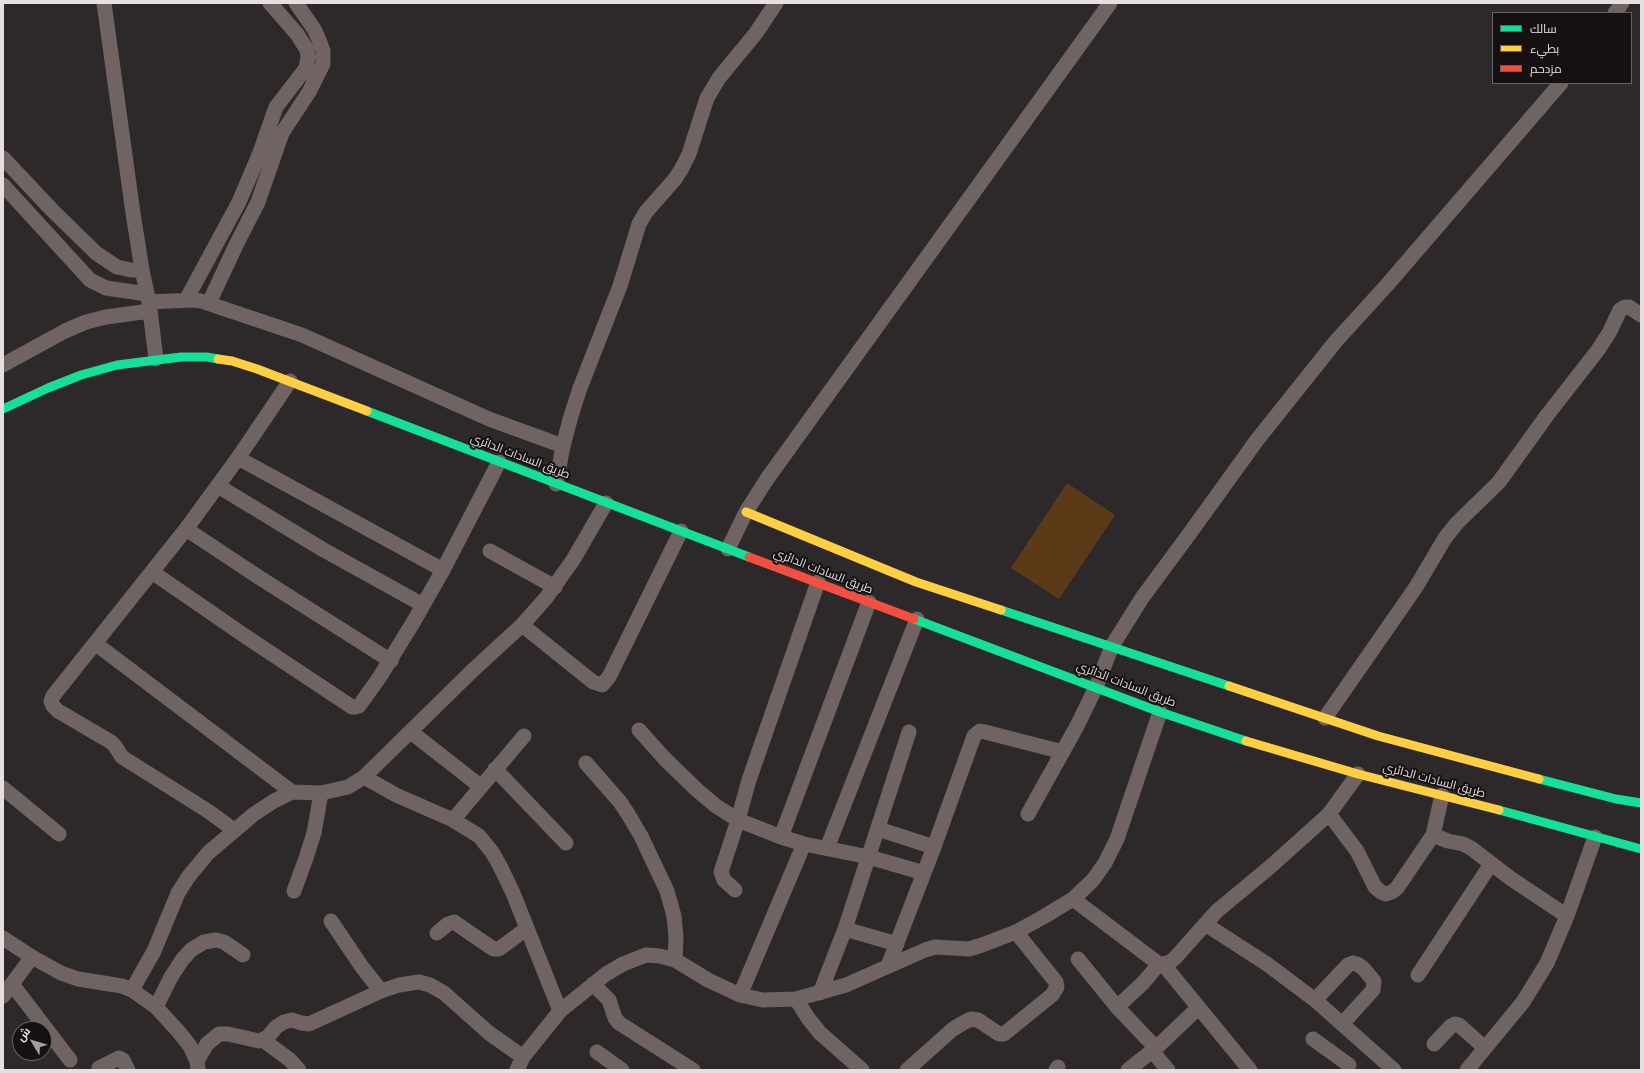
<!DOCTYPE html>
<html>
<head>
<meta charset="utf-8">
<style>
	body { margin:0 }
	#map { position:relative; width:1644px; height:1073px; overflow:hidden; background:#2d282a; font-family:"Titillium Web",Cairo,sans-serif }
	canvas { display:block }
	.frame { position:absolute; inset:0; border:4px solid #e6dee0; pointer-events:none }
	.legend { position:absolute; left:1492px; top:12px; width:140px; height:72px; box-sizing:border-box; background:#151011; border:1px solid #696264; margin:0; padding:5px 7px; list-style:none; font-size:12px; color:#e6dee0 }
	.legend li { display:flex; align-items:center; gap:8px; height:20px }
	.legend b { width:20px; border:1px solid #696264 }
	.north { position:absolute; left:12px; top:1021px; width:40px; height:40px; box-sizing:border-box; background:#151011; border:1px solid #696264; border-radius:50%; rotate:308deg; font-size:11px; font-weight:700; line-height:16px; text-align:center; color:#e6dee0 }
	.north::after { content:''; display:block; margin:auto; width:14px; height:18px; background:#a59ea0; clip-path:polygon(50% 0,100% 100%,50% 72%,0 100%) }
</style>
</head>
<body>
<div id="map">
<canvas width="1644" height="1073"></canvas>
<div class="frame"></div>
<ul class="legend">
<li><b style="height:5px;background:#16e098"></b>سالك</li>
<li><b style="height:5px;background:#ffcf43"></b>بطيء</li>
<li><b style="height:5px;background:#f24e42"></b>مزدحم</li>
</ul>
<div class="north">ش</div>
</div>
<script>
const g = document.querySelector('canvas').getContext('2d');
g.lineJoin = 'round';
function paint(path, color) {
  g.fillStyle = color;
  g.fill(path, 'evenodd');
}
function toPath(rows) {
  const path = new Path2D();
  for (const r of rows) {
    path.moveTo(r[0], r[1]);
    for (let i = 2; i < r.length; i += 2) path.lineTo(r[i], r[i + 1]);
  }
  return path;
}
function strokePath(path, color, width, dash) {
  g.strokeStyle = color;
  g.lineWidth = width;
  g.lineCap = dash ? 'butt' : 'round';
  g.setLineDash(dash || []);
  g.stroke(path);
}
function drawText(font, color, halo, rows, align = 'center') {
  g.font = font + ' "Titillium Web",Cairo,sans-serif';
  g.lineWidth = 4;
  g.setLineDash([]);
  g.textBaseline = 'middle';
  g.strokeStyle = halo;
  g.fillStyle = color;
  for (const [text, x, y, turn = 0] of rows) {
    g.save();
    g.translate(x, y);
    g.rotate((+turn || 0) * Math.PI / 180);
    g.textAlign = isNaN(turn) ? turn : align;
    if (halo) g.strokeText(text, 0, 0);
    g.fillText(text, 0, 0);
    g.restore();
  }
}
const green = toPath([
	[1067,483,1115,515,1059,599,1011,568]
]);
const street = toPath([
	[104,3,133,213,142,270,149,302,156,359],
	[1615,13,1622,3],
	[3,158,52,210,96,253,117,267,131,270,142,270],
	[3,185,90,280,106,288,147,294],
	[186,300,239,202,259,155,276,107,306,68,308,57,307,50,297,34,270,3],
	[149,302,193,300,201,301,302,335,489,419,563,446],
	[209,303,236,245,258,202,282,133,309,92,323,64,323,51,319,40,314,29,296,3],
	[3,365,65,331,86,322,106,317,150,311],
	[238,458,443,570],
	[556,484,563,446,571,416,580,388,620,286,639,224,646,212,675,179,682,168,689,154,707,98,719,78,756,33,776,3],
	[218,486,322,549,423,605],
	[186,529,260,578,391,661],
	[728,549,746,512,767,479,1110,3],
	[490,551,555,587],
	[152,572,245,636,352,707,355,707,359,706,379,678,414,621,443,570,499,462],
	[818,582,749,780,738,820,781,837,804,844,869,857,924,873],
	[522,625,593,682,602,685,609,677,681,531],
	[96,644,292,792],
	[1325,718,1416,587,1445,538,1457,523,1499,482,1548,414,1598,350,1609,333,1620,310,1625,307,1629,307,1641,315],
	[639,730,665,759,697,790,716,806,738,820,721,872,724,880,735,890],
	[411,732,480,786],
	[586,763,620,802,628,814,641,836,667,891,674,916,676,937,675,960],
	[495,769,566,843],
	[364,777,396,795,453,820,479,836,492,852,500,866,513,893,560,1011],
	[3,788,59,834],
	[1442,795,1433,835,1448,841,1463,844,1471,848,1510,878,1567,916],
	[1028,814,1077,726,1096,687,1112,646,1142,598,1190,533,1257,440,1336,341,1387,285,1561,83],
	[1329,814,1357,851,1375,887,1381,892,1386,894,1392,892,1397,888,1433,835],
	[453,820,524,736],
	[878,829,934,847],
	[234,830,208,811,122,757,115,746,111,742,58,711,53,706,51,701,53,696,186,529,238,458,290,381],
	[781,837,869,602],
	[827,848,917,619],
	[294,891,306,858,314,833,321,793],
	[1073,899,1159,964,1169,963,1175,958,1217,911,1270,867,1329,814,1358,774],
	[331,921,362,967,381,991],
	[1205,924,1267,964,1315,1000,1394,1070],
	[845,929,897,944],
	[437,933,448,924,454,922,489,946,494,949,499,949,526,929],
	[3,938,32,957,61,973,78,979,122,986,132,990,156,1007,178,1031,190,1046,197,1061,198,1069],
	[1078,959,1117,1007,1143,983,1159,964],
	[1163,964,1250,1070],
	[888,966,934,847,974,736,980,731,985,732,1063,752],
	[1418,975,1491,864],
	[12,984,70,1060],
	[593,984,609,1000,615,1018,619,1023,693,1070],
	[132,990,154,951,178,893,189,876,208,853,254,814,274,801,292,792,321,793,348,787,364,777,472,671,522,625,546,598,573,560,606,503],
	[820,993,845,929,909,732],
	[740,995,804,844],
	[3,996,32,957],
	[796,999,808,1018,820,1033,862,1070],
	[1315,1000,1348,965,1353,963,1357,964,1363,968,1374,981,1373,990,1342,1024],
	[156,1007,171,977,182,960,191,950,204,942,216,940,224,942,243,955],
	[1117,1007,1156,1048],
	[1313,1039,1349,1065],
	[263,1040,290,1060,299,1070],
	[1434,1044,1451,1026,1455,1024,1459,1025,1485,1048],
	[1152,1051,1168,1070],
	[597,1052,622,1070],
	[197,1061,207,1044,219,1034,228,1034,259,1041,268,1037,276,1027,284,1022,292,1020,301,1023,309,1024,381,991,399,985,419,982,430,985,444,993,489,1033,523,1057],
	[99,1068,119,1058,123,1060,128,1070],
	[517,1070,523,1057,560,1011,606,974,623,964,646,955,660,956,675,960,708,980,740,995,763,1000,796,999,846,985,925,950,935,947,969,949,982,945,1016,932,1045,916,1073,899,1093,880,1105,863,1117,839,1160,712],
	[907,1070,953,1029,963,1023,971,1019,978,1020,999,1034,1004,1034,1052,995,1057,987,1056,982,1016,932],
	[1056,1070,1058,1067],
	[1128,1070,1156,1048,1198,1008],
	[1467,1070,1523,1002,1547,963,1567,916,1595,837]
]);
const fast = toPath([
	[3,409,48,388,81,375,117,365,181,357,207,357,218,359],
	[367,411,749,557],
	[1001,610,1229,686],
	[914,619,1160,712,1246,741],
	[1539,779,1616,799,1641,803],
	[1499,810,1641,849]
]);
const slow = toPath([
	[218,359,232,361,257,369,367,411],
	[746,512,916,582,1001,610],
	[1229,686,1378,736,1539,779],
	[1246,741,1358,774,1499,810]
]);
const jam = toPath([
	[749,557,914,619]
]);
const streetNames = [
	["طريق السادات الدائري",520,457,21],
	["طريق السادات الدائري",823,572,21],
	["طريق السادات الدائري",1126,685,21],
	["طريق السادات الدائري",1434,781,15]
];
paint(green, '#5b3b17');
strokePath(street, '#6f6461', 15);
strokePath(fast, '#16e098', 9);
strokePath(slow, '#ffcf43', 9);
strokePath(jam, '#f24e42', 9);
drawText('12px', '#e6dee0', '#151011', streetNames);
</script>
</body>
</html>
